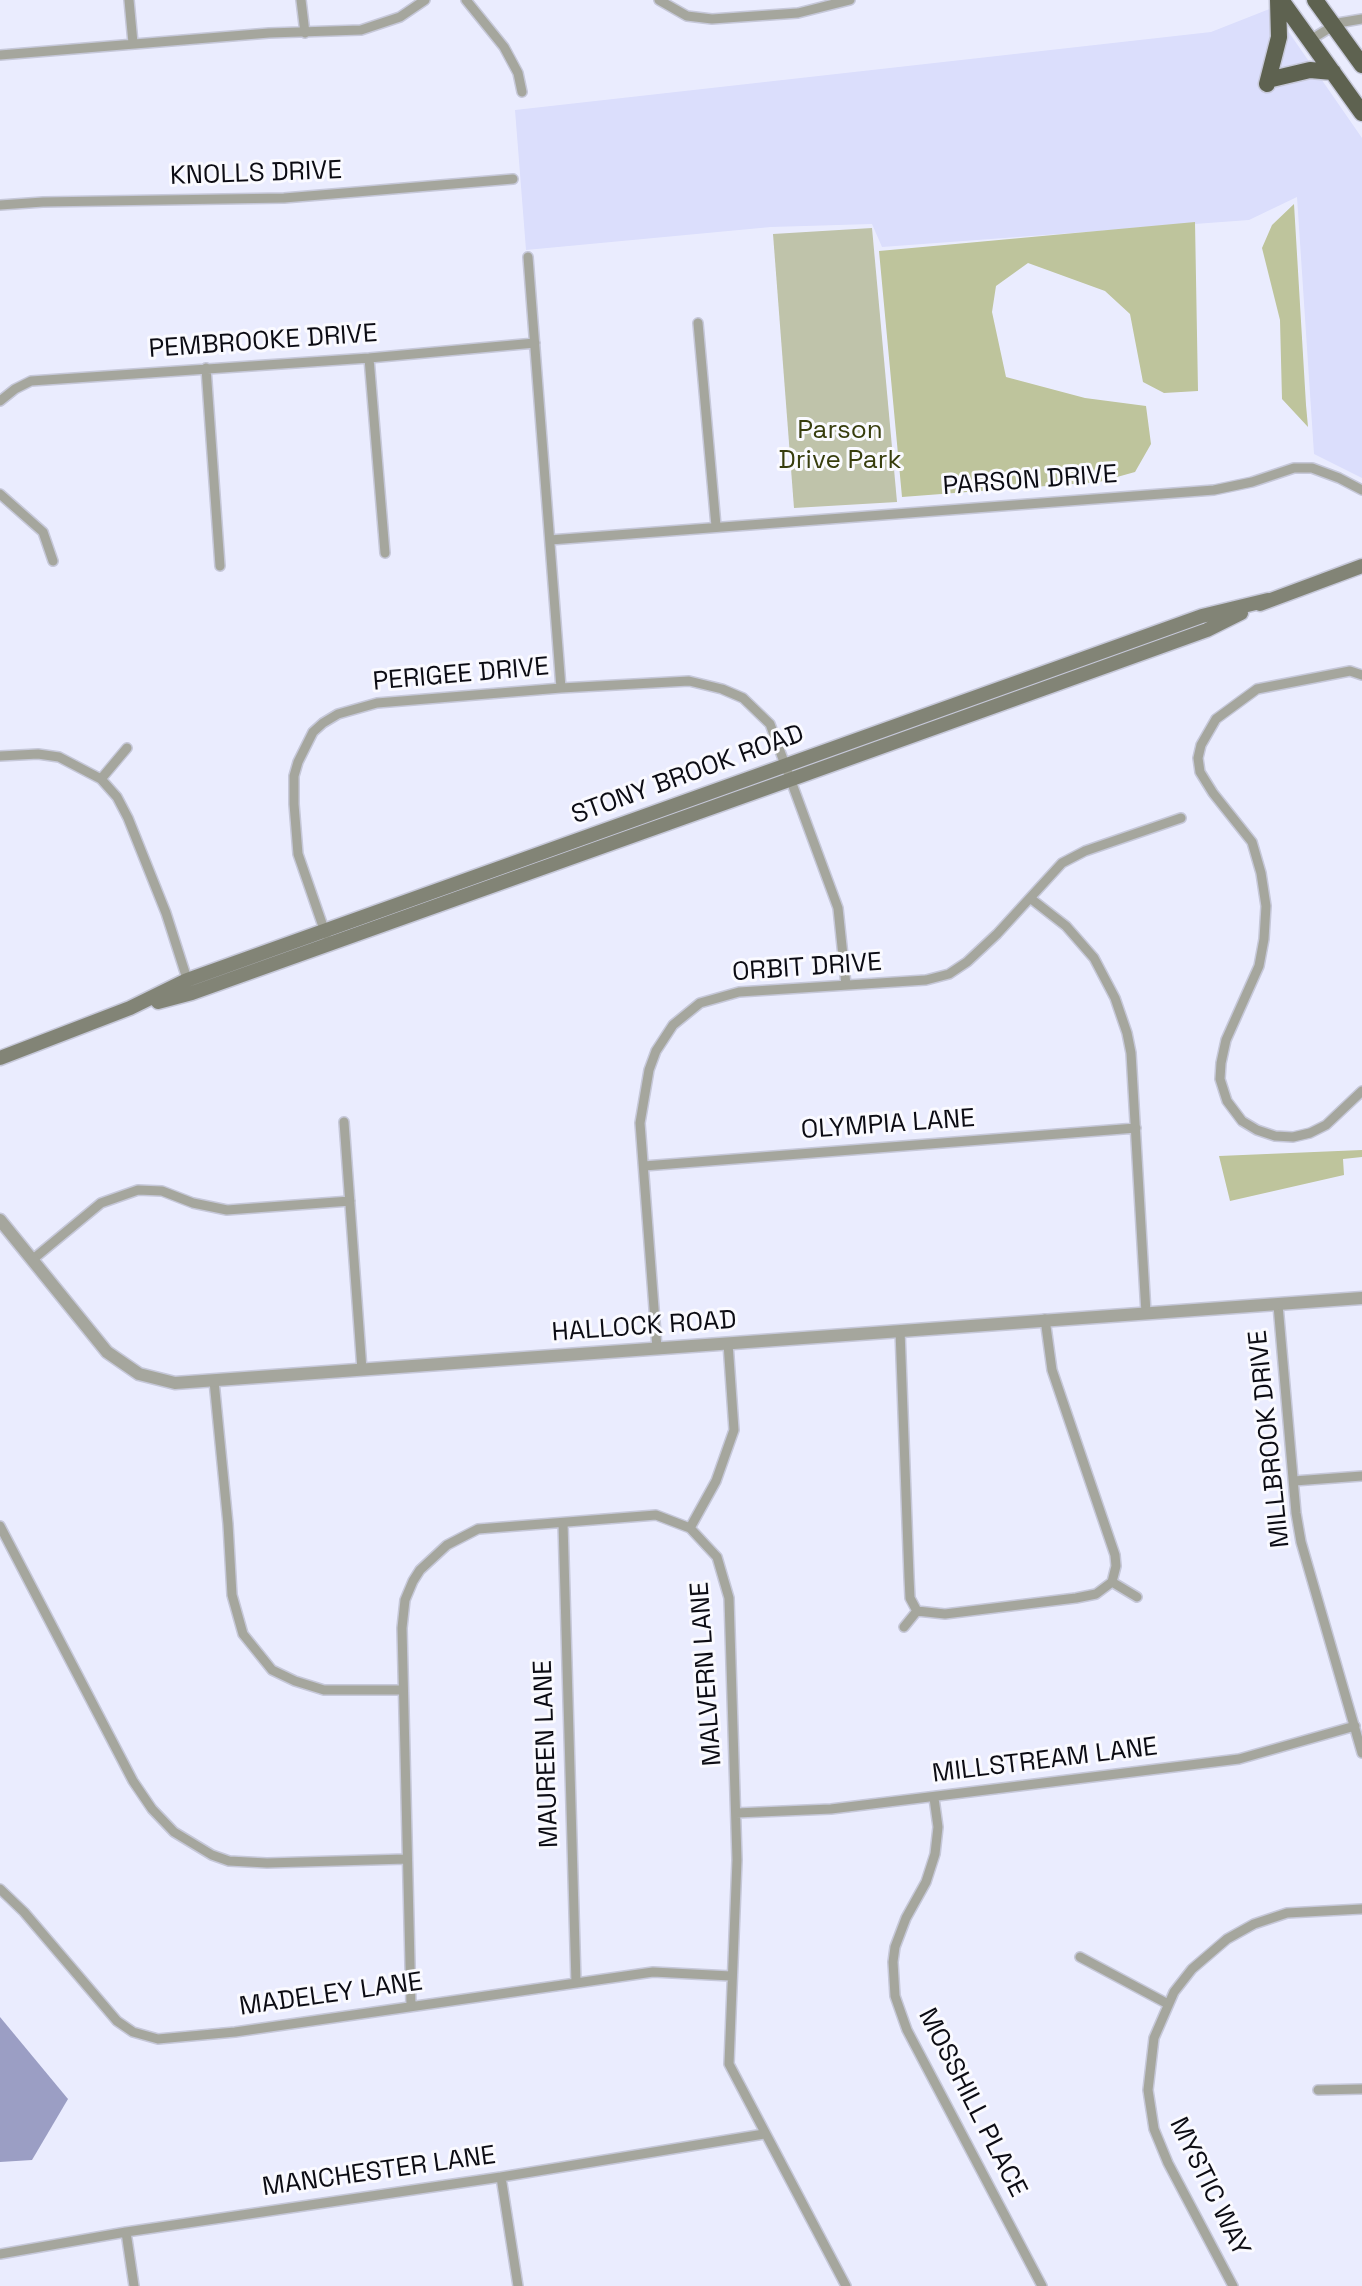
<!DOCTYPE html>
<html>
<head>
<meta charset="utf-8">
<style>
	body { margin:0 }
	canvas { display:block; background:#eaecfe }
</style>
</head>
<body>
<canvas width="1362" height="2286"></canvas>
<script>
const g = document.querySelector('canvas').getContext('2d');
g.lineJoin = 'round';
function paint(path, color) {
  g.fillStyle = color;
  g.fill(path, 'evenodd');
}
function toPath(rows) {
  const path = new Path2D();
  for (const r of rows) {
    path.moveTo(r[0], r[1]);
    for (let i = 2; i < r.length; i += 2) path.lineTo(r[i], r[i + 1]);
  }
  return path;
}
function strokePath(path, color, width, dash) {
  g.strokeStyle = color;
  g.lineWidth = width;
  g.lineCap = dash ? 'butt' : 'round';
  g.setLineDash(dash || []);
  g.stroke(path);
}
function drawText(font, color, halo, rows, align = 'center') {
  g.font = font + ' "Space Grotesk",sans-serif';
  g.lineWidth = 6;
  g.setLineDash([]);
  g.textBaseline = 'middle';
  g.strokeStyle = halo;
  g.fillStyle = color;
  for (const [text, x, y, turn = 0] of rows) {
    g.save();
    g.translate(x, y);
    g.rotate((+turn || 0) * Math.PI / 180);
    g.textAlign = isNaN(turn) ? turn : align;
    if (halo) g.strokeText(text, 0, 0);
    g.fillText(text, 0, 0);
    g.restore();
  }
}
const built = toPath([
	[1272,8,1362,138,1362,478,1314,454,1297,197,1249,220,882,247,872,224,771,227,526,250,515,110,1211,32]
]);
const green = toPath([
	[872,228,897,502,794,508,773,234]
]);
const forest = toPath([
	[1294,204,1306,405,1308,427,1282,399,1280,320,1262,248,1272,225],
	[1195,222,1198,391,1164,393,1143,382,1130,314,1105,291,1028,263,996,286,992,312,1006,377,1085,398,1146,406,1151,444,1135,472,1099,482,902,497,879,251],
	[1362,1150,1362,1157,1343,1159,1344,1175,1230,1201,1219,1156]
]);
const water = toPath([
	[0,2017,68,2099,32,2160,0,2162]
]);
const minor = toPath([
	[129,0,133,43],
	[301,0,305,33],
	[466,0,504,47,518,73,522,92],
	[659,0,687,16,712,19,798,13,850,0],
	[1310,40,1338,23,1362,19],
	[0,55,269,33,361,30,400,17,425,0],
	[0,205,43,202,284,198,513,179],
	[528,257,561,688],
	[698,323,716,526],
	[369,358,385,553],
	[206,368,220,566],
	[0,401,15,389,31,381,369,358,535,343],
	[0,494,43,532,53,561],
	[550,540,1214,490,1252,482,1294,468,1312,468,1339,478,1362,490],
	[1362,675,1350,671,1257,689,1216,719,1201,745,1198,758,1200,772,1213,793,1252,842,1261,873,1266,906,1264,939,1259,966,1226,1040,1221,1063,1220,1079,1227,1101,1242,1121,1257,1130,1275,1136,1293,1137,1310,1133,1326,1125,1362,1091],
	[0,756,38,754,59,757,101,779,117,797,128,818,166,913,189,985],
	[101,779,127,748],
	[1030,898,1066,926,1094,958,1115,998,1127,1033,1131,1053,1146,1313],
	[326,935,298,854,294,804,294,776,298,762,313,732,323,723,338,714,377,703,561,688,689,681,722,689,743,698,770,724,838,908,846,985],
	[344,1122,362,1370],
	[644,1166,1136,1128],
	[32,1260,101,1203,138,1190,162,1191,193,1203,227,1210,350,1201],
	[1278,1305,1296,1513,1301,1542,1362,1753],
	[1045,1319,1052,1370,1115,1555,1116,1566,1112,1582],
	[900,1330,909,1577,910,1598,917,1611],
	[657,1348,640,1123,649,1070,656,1051,673,1025,700,1003,739,992,926,980,949,974,967,962,997,934,1062,863,1085,851,1181,818],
	[214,1381,228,1524,232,1595,243,1634,272,1670,295,1681,324,1690,403,1690],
	[1294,1481,1362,1476],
	[563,1523,576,1983],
	[0,1526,133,1781,152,1809,174,1832,212,1855,229,1861,267,1863,406,1859],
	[690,1528,716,1481,734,1430,728,1343],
	[1112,1582,1137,1597],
	[917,1611,945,1614,1076,1598,1096,1594,1112,1582],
	[904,1627,917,1611],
	[934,1798,938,1827,935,1854,926,1882,906,1918,895,1947,893,1962,895,1996,907,2030,1042,2286],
	[736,1813,831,1809,1239,1759,1355,1726],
	[0,1889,24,1912,117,2021,133,2032,158,2039,235,2032,653,1972,731,1976],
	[1080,1957,1168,2004],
	[411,2006,402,1628,405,1600,413,1581,420,1570,447,1545,478,1529,656,1515,690,1528,717,1557,729,1598,737,1860,729,2064,846,2286],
	[1318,2090,1362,2089],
	[501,2177,518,2286],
	[126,2232,134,2286],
	[0,2254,126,2232,501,2177,764,2134],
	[1233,2286,1168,2163,1154,2129,1148,2090,1154,2038,1174,1992,1192,1969,1227,1939,1254,1924,1287,1913,1362,1909]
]);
const tertiary = toPath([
	[0,1220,107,1352,139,1374,175,1383,1362,1298]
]);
const secondary = toPath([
	[1260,604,1362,566],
	[158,1002,192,993,792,779,1207,630,1241,613],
	[0,1058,130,1008,187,980,1202,616,1268,600]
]);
const trunk = toPath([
	[1281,0,1362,113],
	[1315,0,1362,65],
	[1272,79,1310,70,1333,72],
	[1267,84,1279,37,1278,0]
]);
const streetNames = [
	["KNOLLS DRIVE",256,174,-2],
	["PEMBROOKE DRIVE",263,342,-4],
	["PARSON DRIVE",1030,481,-4],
	["PERIGEE DRIVE",461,675,-5],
	["STONY BROOK ROAD",688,775,-20],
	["ORBIT DRIVE",807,968,-4],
	["OLYMPIA LANE",888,1125,-4],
	["HALLOCK ROAD",644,1327,-4],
	["MILLBROOK DRIVE",1270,1439,-96],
	["MALVERN LANE",707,1674,-94],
	["MAUREEN LANE",547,1754,-92],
	["MILLSTREAM LANE",1045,1761,-7],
	["MADELEY LANE",331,1995,-8],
	["MOSSHILL PLACE",972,2103,63],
	["MANCHESTER LANE",379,2172,-8],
	["MYSTIC WAY",1209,2187,64]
];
const parkNames = [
	["Parson",840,431],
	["Drive Park",840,461]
];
paint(built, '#dbdefc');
paint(green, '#bfc3aa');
paint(forest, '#bec49c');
paint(water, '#9b9ec4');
strokePath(minor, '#c6c8d9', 12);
strokePath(tertiary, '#c6c8d9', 15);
strokePath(secondary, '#c6c8d9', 17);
strokePath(trunk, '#c6c8d9', 19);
strokePath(minor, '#a5a69d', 9);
strokePath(tertiary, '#a5a69d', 12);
strokePath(secondary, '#828476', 14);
strokePath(trunk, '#5e6250', 16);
drawText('26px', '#0c0c14', '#fafaff', streetNames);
drawText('26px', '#373d0d', '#fafaff', parkNames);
</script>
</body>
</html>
